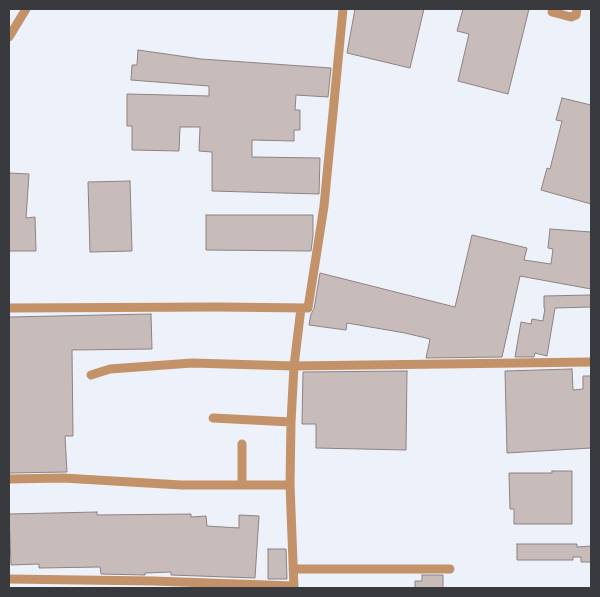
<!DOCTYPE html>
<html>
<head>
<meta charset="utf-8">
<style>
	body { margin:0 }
	#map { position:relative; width:600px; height:597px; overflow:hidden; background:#edf1fa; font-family:"Asap Condensed",sans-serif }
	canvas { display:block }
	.frame { position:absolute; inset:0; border:10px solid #393a3e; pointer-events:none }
</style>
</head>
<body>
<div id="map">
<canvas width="600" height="597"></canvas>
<div class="frame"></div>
</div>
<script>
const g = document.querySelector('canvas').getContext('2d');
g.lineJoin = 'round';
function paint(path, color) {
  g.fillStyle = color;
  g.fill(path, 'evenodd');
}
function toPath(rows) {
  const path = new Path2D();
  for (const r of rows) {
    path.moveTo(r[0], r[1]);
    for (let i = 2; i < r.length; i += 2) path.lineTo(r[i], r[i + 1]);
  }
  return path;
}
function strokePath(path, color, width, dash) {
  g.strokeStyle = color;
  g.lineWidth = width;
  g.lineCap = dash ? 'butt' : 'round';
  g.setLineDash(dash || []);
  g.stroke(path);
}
const building = toPath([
	[355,9,424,9,410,68,347,53,355,9],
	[463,9,529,9,508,94,458,81,469,34,457,31,463,9],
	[138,50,201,59,331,68,328,97,296,95,295,110,300,110,300,130,294,130,294,141,252,140,252,157,320,158,319,194,212,191,212,152,199,151,200,127,180,127,179,151,132,150,132,126,127,126,127,94,209,96,209,86,131,80,132,65,137,65,138,50],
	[562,98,591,105,591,204,541,190,547,168,550,169,562,121,556,120,562,98],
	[9,173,29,174,26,218,35,217,36,251,9,251,9,173],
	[130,181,132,251,90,252,88,182,130,181],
	[206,215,313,215,313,235,311,251,206,250,206,215],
	[550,229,591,232,591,289,520,276,502,357,426,358,430,339,405,333,347,323,346,330,309,325,311,314,314,309,320,273,455,307,472,235,527,248,524,260,551,264,553,249,548,248,550,229],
	[591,295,591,307,555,308,547,356,535,353,534,357,515,357,521,322,531,324,532,319,543,321,545,308,544,308,544,296,591,295],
	[151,314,152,349,72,350,73,436,65,436,67,472,9,473,9,317,151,314],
	[572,369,573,390,583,389,583,376,591,376,591,448,507,453,505,371,572,369],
	[407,371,406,450,316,448,316,424,302,424,303,372,407,371],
	[552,471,572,471,572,524,514,524,514,509,510,509,509,473,552,473,552,471],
	[97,512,97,515,191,514,191,517,206,516,207,526,239,528,239,515,259,516,255,578,171,575,171,572,145,573,145,575,101,574,100,567,39,568,39,564,11,565,9,514,97,512],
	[517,544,577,544,577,547,591,546,591,562,581,562,581,557,573,557,573,560,517,560,517,544],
	[268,549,286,549,287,579,268,579,268,549],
	[422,575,443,575,443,588,415,588,415,581,422,581,422,575]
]);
const minor = toPath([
	[552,12,571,17,576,15,577,9],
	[9,37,26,9],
	[9,308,217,307,308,308,324,206,343,9],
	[91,375,110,369,192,363,294,366,591,362],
	[213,418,291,422],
	[9,479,63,478,181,485,290,485],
	[242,485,242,444],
	[293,569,450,569],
	[9,579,153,581,294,586],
	[294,588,290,485,291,422,294,366,301,308]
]);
paint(building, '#c8bcbb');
strokePath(building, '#8d8281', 1);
strokePath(minor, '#c39268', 9);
</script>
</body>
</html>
